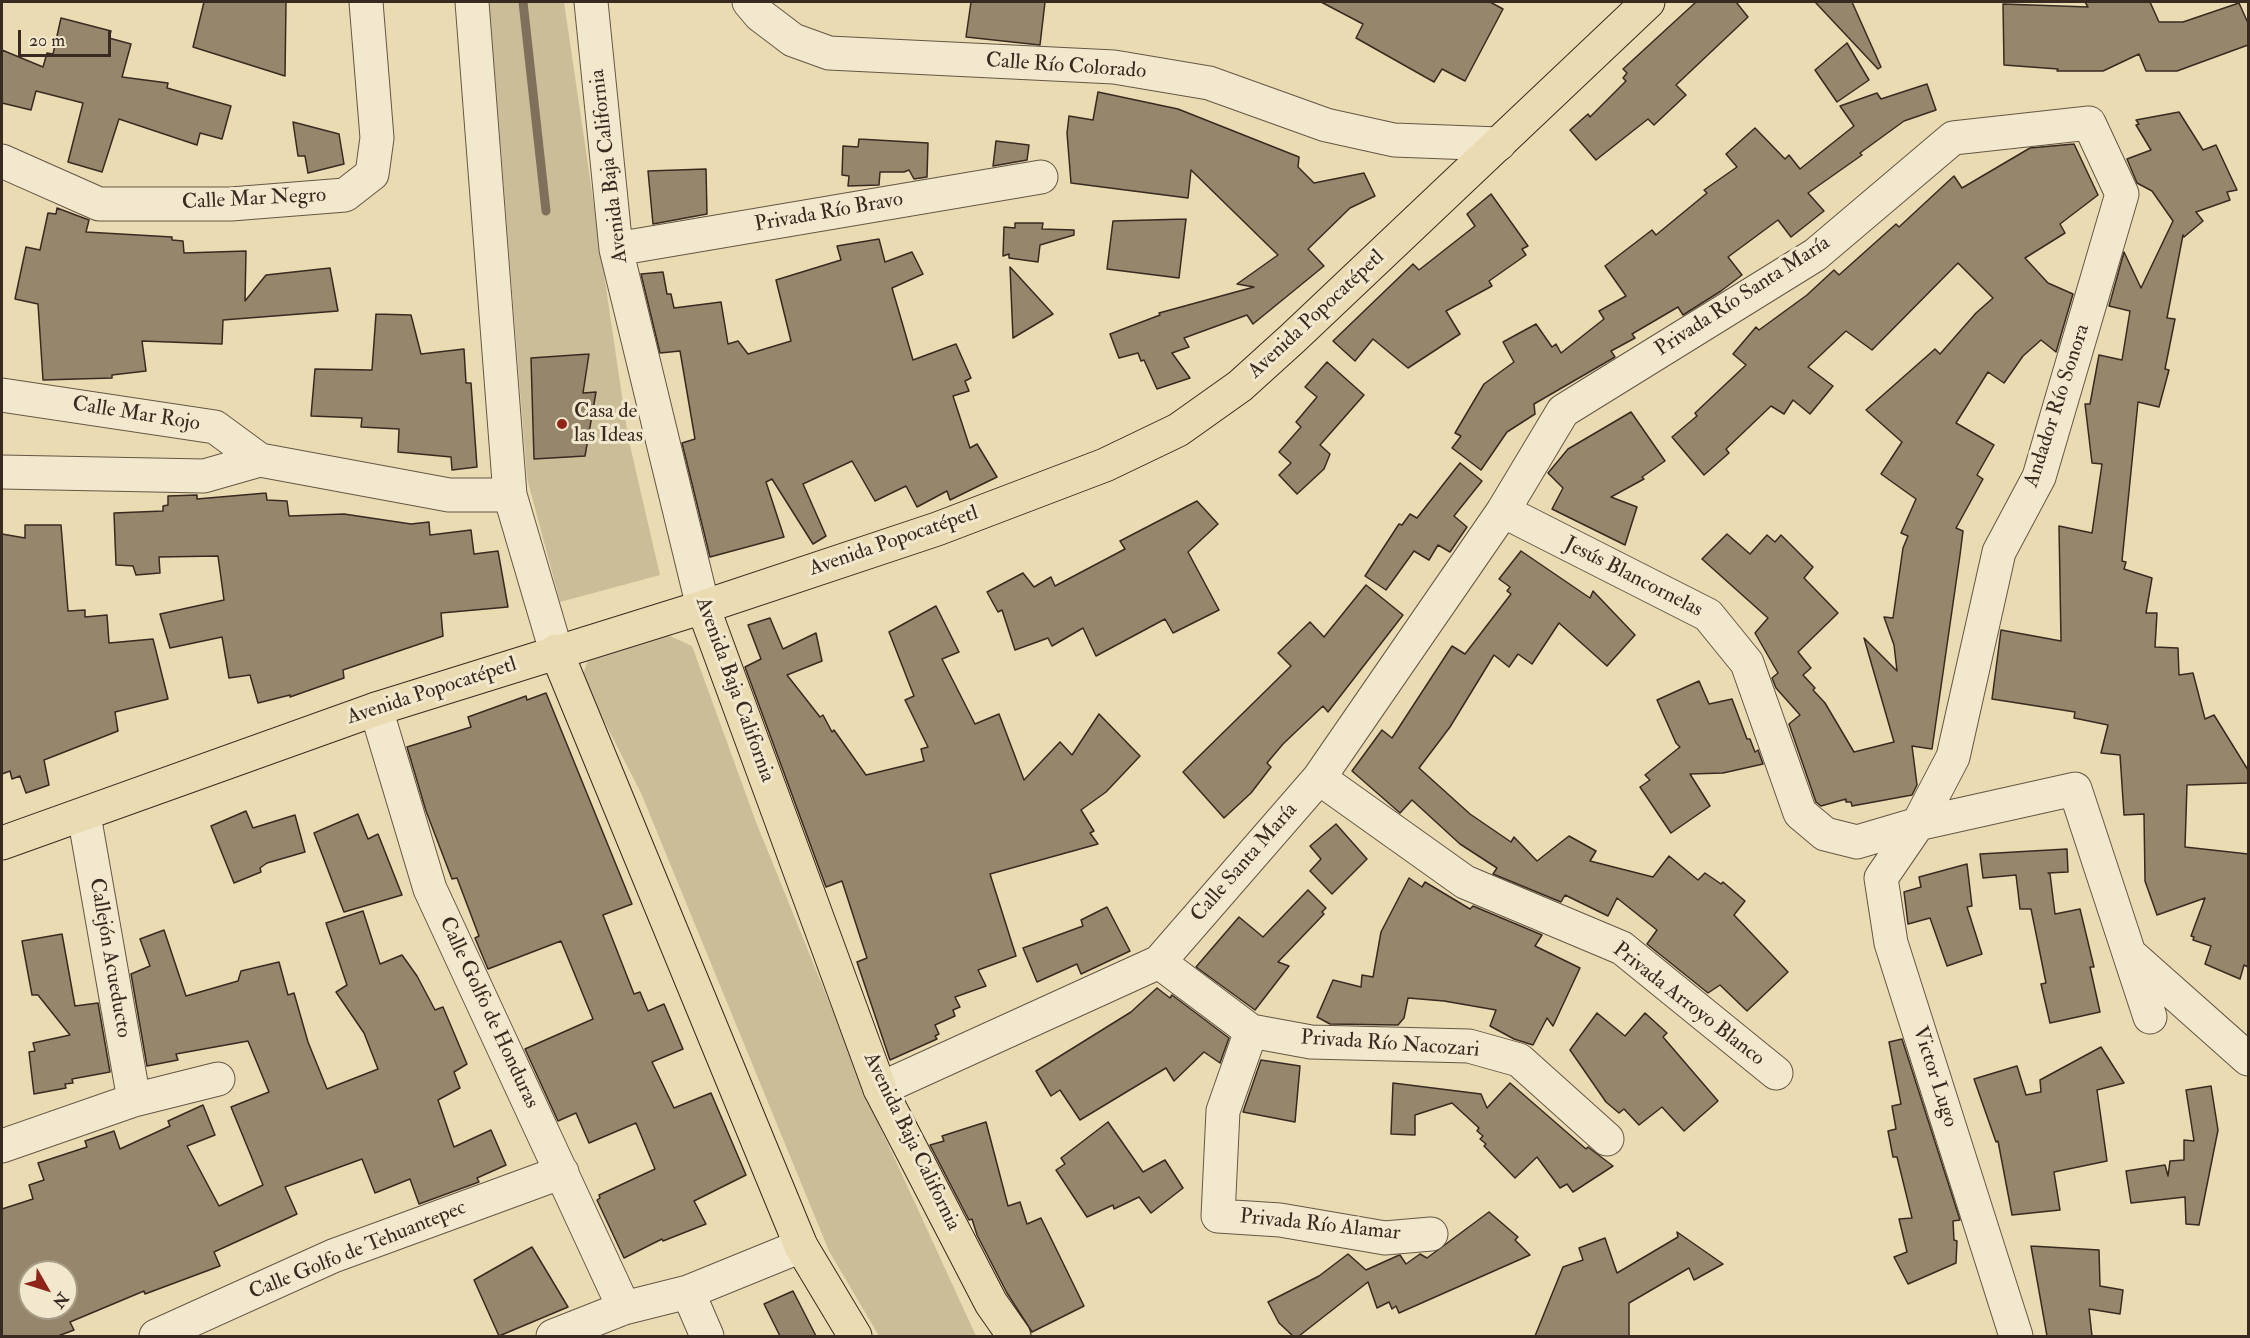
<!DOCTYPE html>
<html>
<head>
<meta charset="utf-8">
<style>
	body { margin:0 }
	#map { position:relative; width:2250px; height:1338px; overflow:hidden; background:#eadbb2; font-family:"IM FELL Double Pica",serif }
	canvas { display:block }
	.frame { position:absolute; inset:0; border:3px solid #392a21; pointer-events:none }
	.north { position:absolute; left:18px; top:1260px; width:60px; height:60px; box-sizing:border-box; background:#f1e8cd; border:2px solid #a79c88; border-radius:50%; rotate:129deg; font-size:16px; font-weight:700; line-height:24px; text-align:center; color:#392a21 }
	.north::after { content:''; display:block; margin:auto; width:21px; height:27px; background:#8f2418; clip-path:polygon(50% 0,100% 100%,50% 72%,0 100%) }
	.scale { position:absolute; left:18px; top:30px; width:93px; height:27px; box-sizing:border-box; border:3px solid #392a21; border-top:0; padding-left:8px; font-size:18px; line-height:21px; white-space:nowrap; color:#392a21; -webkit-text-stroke:4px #f1e8cd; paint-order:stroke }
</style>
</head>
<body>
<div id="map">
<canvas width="2250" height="1338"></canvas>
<div class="frame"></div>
<div class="north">N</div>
<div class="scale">20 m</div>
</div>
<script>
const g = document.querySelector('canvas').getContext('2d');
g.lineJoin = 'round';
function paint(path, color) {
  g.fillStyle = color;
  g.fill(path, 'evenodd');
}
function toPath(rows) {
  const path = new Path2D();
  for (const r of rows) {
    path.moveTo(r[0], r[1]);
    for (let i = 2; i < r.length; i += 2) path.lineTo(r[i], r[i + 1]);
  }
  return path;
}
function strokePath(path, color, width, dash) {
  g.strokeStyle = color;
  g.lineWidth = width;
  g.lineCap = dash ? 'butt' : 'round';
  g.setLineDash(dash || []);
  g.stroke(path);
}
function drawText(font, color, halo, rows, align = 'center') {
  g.font = font + ' "IM FELL Double Pica",serif';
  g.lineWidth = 6;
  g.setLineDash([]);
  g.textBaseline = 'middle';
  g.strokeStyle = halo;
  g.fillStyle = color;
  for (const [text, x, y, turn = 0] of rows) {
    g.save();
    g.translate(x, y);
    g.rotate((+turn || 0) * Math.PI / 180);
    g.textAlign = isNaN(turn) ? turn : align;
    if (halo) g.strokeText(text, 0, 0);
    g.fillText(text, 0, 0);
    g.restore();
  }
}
const green = toPath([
	[489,2,564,2,628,437,660,575,560,602,527,478],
	[661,632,692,646,756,822,876,1118,976,1336,879,1336,829,1251,641,793,582,678,588,659]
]);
const stream = toPath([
	[523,2,546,211]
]);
const building = toPath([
	[204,2,286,2,285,76,193,47,204,2],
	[971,2,1045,2,1040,45,966,37,971,2],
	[1321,2,1490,2,1503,9,1465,81,1442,69,1434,82,1356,38,1363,24,1321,2],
	[1696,2,1736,2,1748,17,1676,85,1686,95,1654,125,1648,119,1596,160,1570,130,1588,114,1590,117,1626,81,1623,78,1627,73,1623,69,1696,2],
	[1815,2,1852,2,1881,67,1878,69,1815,2],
	[2085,2,2150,2,2159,22,2183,22,2239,3,2248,23,2248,45,2177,71,2146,71,2139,54,2103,71,2057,71,2058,69,2004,65,2003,4,2088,7,2085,2],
	[61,18,111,31,109,38,131,44,122,77,168,83,167,88,231,106,222,139,200,133,197,145,119,119,102,172,68,162,83,103,36,91,31,110,2,103,2,50,43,67,47,53,53,54,61,18],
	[1847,43,1869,80,1837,102,1815,70,1847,43],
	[1927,84,1936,110,1904,121,1860,153,1862,155,1808,193,1824,211,1791,237,1778,220,1728,257,1742,275,1721,291,1683,315,1678,307,1632,334,1635,338,1611,351,1615,357,1534,404,1535,414,1507,432,1481,470,1452,448,1461,436,1455,433,1484,384,1514,362,1503,342,1536,324,1552,347,1556,344,1561,353,1604,319,1599,311,1626,296,1605,266,1652,230,1656,235,1707,193,1704,190,1737,167,1726,154,1755,128,1785,159,1789,155,1800,169,1854,126,1840,106,1877,93,1881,99,1927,84],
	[1098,92,1178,109,1299,157,1298,167,1314,183,1364,173,1375,196,1350,208,1308,249,1324,266,1253,324,1247,315,1184,338,1189,347,1172,353,1190,378,1157,389,1144,360,1141,361,1138,353,1119,358,1110,334,1160,315,1159,313,1254,287,1237,284,1278,255,1191,170,1188,198,1071,183,1067,133,1069,116,1093,120,1098,92],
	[2179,112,2203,150,2216,145,2237,190,2227,192,2230,200,2196,212,2203,221,2184,237,2183,235,2167,318,2175,319,2165,369,2169,370,2159,407,2138,402,2122,561,2126,562,2124,569,2152,578,2146,613,2157,613,2155,647,2178,648,2179,675,2193,673,2205,719,2214,715,2248,770,2248,783,2187,785,2185,847,2248,854,2248,967,2244,965,2240,979,2205,964,2211,946,2193,940,2194,937,2191,936,2205,898,2157,915,2145,881,2144,814,2124,815,2120,755,2101,753,2108,725,2074,718,2075,712,1992,699,2001,630,2061,641,2059,526,2092,533,2102,464,2092,463,2085,404,2090,404,2099,355,2122,360,2130,311,2109,306,2111,299,2124,252,2141,288,2173,221,2152,191,2137,183,2127,159,2151,150,2136,125,2139,124,2136,120,2179,112],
	[293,122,339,134,344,164,308,173,305,156,298,156,293,122],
	[859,139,928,143,927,177,914,179,909,170,904,172,880,172,879,185,848,186,849,176,842,175,843,146,858,147,859,139],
	[996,141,1029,145,1027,160,993,166,996,141],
	[2074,144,2098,195,2060,224,2065,233,2025,258,2048,283,2073,294,2056,352,2041,340,2023,356,2004,383,1988,372,1956,423,1994,445,1977,475,1983,479,1956,528,1963,531,1960,555,1932,749,1912,746,1917,785,1912,795,1852,806,1851,802,1846,802,1846,799,1821,806,1816,802,1789,724,1800,715,1776,688,1772,678,1778,673,1755,633,1768,618,1702,559,1727,534,1750,554,1767,535,1775,542,1781,535,1813,567,1804,578,1838,613,1798,652,1811,668,1803,675,1815,688,1813,690,1825,703,1854,752,1894,742,1864,638,1897,671,1894,645,1884,617,1893,618,1903,548,1908,536,1901,533,1916,499,1881,474,1902,442,1866,410,1935,349,1940,354,1976,313,1993,298,1958,263,1872,350,1846,331,1808,367,1833,386,1810,414,1793,400,1784,414,1771,406,1726,449,1729,453,1704,475,1672,437,1697,416,1695,413,1746,365,1733,354,1756,327,1759,330,1807,295,1834,270,1839,275,1896,224,1899,227,1954,176,1962,188,2030,148,2074,144],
	[706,169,707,214,653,224,648,171,706,169],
	[1491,194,1528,246,1522,249,1526,255,1489,281,1492,286,1446,311,1460,334,1408,368,1373,339,1355,361,1333,341,1413,264,1419,270,1475,226,1467,214,1491,194],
	[57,208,89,220,86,232,172,237,172,240,183,241,184,253,246,251,245,301,266,275,330,268,338,311,223,320,222,344,142,341,146,371,112,375,112,378,43,380,38,304,15,299,26,247,40,250,48,213,56,214,57,208],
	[1186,219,1179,278,1107,269,1113,221,1186,219],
	[1015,223,1043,223,1042,229,1074,230,1074,235,1040,245,1038,262,1009,258,1009,254,1003,256,1004,227,1015,228,1015,223],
	[879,239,885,262,912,252,923,274,892,288,913,360,956,344,971,378,965,381,969,391,953,396,970,448,977,444,997,477,950,500,947,491,917,507,906,486,875,501,852,461,803,484,826,536,813,544,772,479,766,482,784,537,710,557,682,443,695,439,680,351,660,353,641,274,663,272,667,294,671,294,674,308,721,302,728,344,738,341,748,354,791,341,776,280,841,260,837,246,879,239],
	[1010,267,1053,314,1013,338,1010,267],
	[376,314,411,315,421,354,464,349,466,383,471,383,477,467,452,470,451,457,398,452,399,429,361,427,362,418,311,416,315,369,372,370,376,314],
	[589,354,583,393,596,392,585,456,534,459,531,358,589,354],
	[1327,362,1364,395,1320,445,1330,454,1324,469,1297,494,1279,475,1291,463,1279,452,1301,427,1296,422,1317,397,1305,387,1327,362],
	[1631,412,1665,461,1642,477,1644,479,1611,497,1637,507,1625,545,1552,509,1563,488,1548,473,1568,449,1631,412],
	[1460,463,1482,481,1454,516,1467,527,1450,552,1438,545,1429,560,1414,551,1386,590,1365,576,1399,524,1402,525,1410,514,1417,518,1460,463],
	[266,493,267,500,287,501,289,516,344,514,411,524,429,522,430,535,471,530,474,554,498,551,508,607,441,613,443,636,343,670,344,678,290,697,290,695,258,703,250,675,229,678,222,637,170,648,160,614,224,600,218,556,159,557,160,573,136,575,133,566,116,565,114,513,163,511,163,506,168,505,168,496,197,495,197,499,266,493],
	[1197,501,1218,524,1188,552,1219,610,1173,633,1165,619,1096,656,1083,628,1052,646,1048,638,1015,650,1002,610,998,612,987,592,1023,573,1034,587,1051,577,1055,586,1125,549,1120,541,1197,501],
	[25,525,61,525,68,611,85,610,85,617,107,615,109,643,153,639,168,699,115,712,118,731,44,760,49,785,26,793,20,776,12,779,10,771,2,774,2,534,25,538,25,525],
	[1521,551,1590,598,1593,591,1635,635,1607,666,1559,623,1532,664,1518,654,1509,667,1494,655,1450,727,1419,768,1470,814,1511,842,1514,837,1537,861,1569,836,1596,851,1590,861,1653,877,1669,856,1698,880,1705,873,1721,884,1723,882,1745,901,1734,915,1788,972,1747,1011,1720,985,1708,993,1647,944,1657,930,1617,898,1608,916,1565,895,1561,902,1493,874,1497,868,1460,844,1412,800,1400,813,1352,771,1382,730,1392,738,1452,646,1465,654,1511,594,1507,591,1510,587,1499,579,1521,551],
	[1366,585,1403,615,1328,712,1323,706,1283,744,1267,763,1271,767,1251,793,1224,818,1183,772,1291,666,1278,653,1310,622,1324,637,1366,585],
	[936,606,959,652,942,659,975,724,999,714,1024,780,1060,742,1072,755,1099,714,1140,756,1106,792,1081,810,1094,831,1090,833,1098,844,990,874,1016,956,978,970,986,986,955,997,960,1007,953,1010,955,1016,935,1025,939,1034,935,1036,937,1039,890,1060,857,962,867,958,842,881,826,887,745,667,761,659,748,625,770,618,783,649,816,633,822,661,787,675,820,717,823,715,832,732,834,730,866,775,924,761,921,749,928,747,905,700,914,696,889,632,936,606],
	[1699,681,1709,704,1732,699,1747,739,1750,739,1755,752,1758,750,1763,764,1723,773,1690,774,1710,806,1671,833,1640,787,1650,780,1645,775,1680,747,1676,743,1657,700,1699,681],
	[546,693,632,904,603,915,634,994,640,992,648,1011,664,1004,683,1049,652,1062,674,1108,711,1093,746,1175,694,1201,706,1224,663,1241,662,1239,624,1258,597,1200,600,1198,599,1195,655,1169,636,1123,589,1143,576,1113,558,1121,525,1049,593,1019,561,941,488,969,475,938,479,936,457,878,452,879,426,811,407,747,471,727,468,717,526,696,527,700,546,693],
	[246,811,253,828,295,815,305,852,267,863,260,868,261,872,234,883,211,826,246,811],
	[358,814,368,839,378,834,402,895,344,912,314,833,358,814],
	[1336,824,1367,859,1332,894,1310,871,1321,859,1310,846,1336,824],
	[2067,849,2068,872,2048,873,2050,874,2055,914,2080,909,2094,967,2090,967,2100,1012,2050,1023,2041,984,2046,983,2031,909,2020,909,2016,875,1983,878,1980,854,2067,849],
	[1967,864,1972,906,1967,907,1982,954,1947,966,1930,918,1908,924,1904,892,1921,887,1919,877,1967,864],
	[1409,878,1422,887,1425,882,1470,909,1473,906,1542,935,1535,946,1580,968,1553,1026,1547,1018,1533,1045,1514,1039,1490,1026,1496,1010,1444,1001,1408,998,1404,1018,1398,1025,1330,1024,1317,1017,1333,980,1361,987,1362,975,1373,977,1381,932,1409,878],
	[1308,890,1326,908,1322,912,1324,914,1278,962,1289,966,1255,1010,1196,967,1239,917,1263,937,1308,890],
	[1107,907,1130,951,1081,974,1077,964,1037,982,1023,948,1083,926,1081,920,1107,907],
	[363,911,380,964,402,955,417,976,435,1010,443,1007,467,1064,454,1072,460,1088,438,1100,454,1147,491,1130,506,1165,477,1178,479,1182,419,1204,410,1179,375,1193,362,1159,285,1187,297,1214,214,1252,220,1266,145,1294,144,1291,70,1322,74,1330,58,1336,2,1336,2,1209,33,1199,29,1185,44,1180,38,1163,87,1147,85,1141,114,1131,120,1149,170,1126,168,1121,203,1105,215,1135,187,1146,219,1206,263,1185,231,1107,269,1092,248,1041,176,1054,178,1060,147,1066,131,974,150,966,140,939,164,930,186,996,238,981,241,971,279,962,288,995,294,993,308,1042,327,1089,378,1069,364,1033,336,992,347,985,326,923,363,911],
	[30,1272,66,1272,66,1308,30,1308,30,1272],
	[62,934,75,1006,98,1003,110,1072,72,1079,73,1083,65,1084,66,1088,34,1094,29,1052,35,1051,33,1043,70,1035,38,995,32,995,22,941,62,934],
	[1157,988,1170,998,1172,995,1229,1038,1220,1063,1204,1052,1174,1081,1166,1068,1080,1120,1060,1090,1051,1096,1036,1071,1131,1012,1157,988],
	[1597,1013,1625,1036,1645,1013,1667,1033,1663,1037,1718,1101,1684,1131,1662,1107,1639,1125,1624,1109,1619,1113,1606,1102,1570,1050,1597,1013],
	[1902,1039,1960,1220,1953,1221,1954,1240,1957,1241,1956,1263,1908,1284,1894,1257,1907,1252,1899,1219,1912,1218,1897,1157,1893,1157,1888,1131,1896,1129,1892,1106,1901,1104,1889,1042,1902,1039],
	[2101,1047,2124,1083,2097,1090,2107,1161,2054,1172,2060,1210,2012,1215,1998,1141,1996,1142,1974,1079,2017,1066,2026,1095,2041,1092,2040,1080,2101,1047],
	[1261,1060,1300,1066,1295,1122,1243,1112,1261,1060],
	[1393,1083,1481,1094,1487,1108,1510,1083,1586,1149,1588,1147,1613,1166,1573,1192,1567,1184,1560,1188,1537,1157,1515,1178,1484,1146,1486,1144,1480,1139,1483,1136,1477,1131,1479,1128,1452,1103,1415,1115,1415,1135,1391,1134,1393,1083],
	[2211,1086,2218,1130,2199,1225,2186,1224,2185,1197,2131,1203,2126,1171,2165,1165,2168,1176,2170,1161,2184,1160,2184,1140,2194,1141,2186,1090,2211,1086],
	[986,1122,1008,1206,1020,1202,1027,1224,1041,1218,1084,1306,1032,1332,1007,1293,977,1235,972,1219,969,1220,930,1145,944,1141,942,1136,986,1122],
	[1108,1122,1143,1172,1165,1160,1183,1188,1151,1213,1139,1197,1114,1209,1113,1205,1087,1217,1056,1170,1065,1164,1061,1158,1108,1122],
	[1489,1212,1518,1237,1515,1240,1530,1255,1399,1313,1396,1306,1392,1309,1389,1302,1377,1308,1368,1282,1299,1336,1293,1336,1279,1323,1268,1302,1319,1276,1348,1254,1366,1270,1397,1256,1400,1255,1406,1264,1420,1254,1427,1258,1489,1212],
	[1677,1232,1723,1264,1694,1280,1689,1268,1629,1303,1629,1336,1535,1336,1563,1267,1583,1260,1579,1248,1605,1238,1617,1273,1678,1237,1677,1232],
	[2031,1246,2099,1250,2100,1286,2123,1290,2120,1314,2089,1309,2092,1336,2047,1336,2031,1246],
	[532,1247,568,1307,499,1336,474,1280,532,1247],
	[793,1291,816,1336,780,1336,764,1304,793,1291]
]);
const minor = toPath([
	[472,2,510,495,556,651],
	[591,2,616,249,703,607],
	[749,2,760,15,793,40,829,53,1114,67,1209,83,1326,125,1394,140,1499,144],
	[2,161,99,204,231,204,345,195,372,174,377,138,366,2],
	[616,249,1041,177],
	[2,395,215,427,260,460,449,495,510,495],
	[2,472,204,476,260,460],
	[1503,511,1708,615,1747,663,1800,813,1825,834,1857,842,1918,824,2075,789,2150,1017],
	[376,709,430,889,624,1308],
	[1319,778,1465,882,1622,948,1776,1073],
	[84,815,134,1100],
	[2131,955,2248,1059],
	[1159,962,1251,1031,1311,1042,1469,1046,1519,1060,1607,1139],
	[1251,1031,1223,1111,1218,1216,1280,1220,1385,1238,1431,1234],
	[880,1089,1159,962,1319,778,1503,511,1563,411,1815,255,1953,138,2089,123,2122,194,2039,477,1999,552,1953,757,1918,824,1881,878,1891,943,2016,1336],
	[2,1146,134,1100,218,1079],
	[688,1292,707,1336],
	[156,1336,333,1256,562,1172],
	[553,1336,624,1308,688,1292,801,1246]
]);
const major = toPath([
	[703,607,880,1089,991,1303,1014,1336],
	[556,651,801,1246,855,1336],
	[2,843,376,709,703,607,937,529,1105,465,1178,430,1240,386,1293,338,1648,2]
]);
const markers = [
	[562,424,6,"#8f2418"]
];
const streetNames = [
	["Calle Río Colorado",1066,67,4],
	["Avenida Baja California",610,166,-97],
	["Calle Mar Negro",254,200,-3],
	["Privada Río Bravo",829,213,-10],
	["Privada Río Santa María",1743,297,-33],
	["Avenida Popocatépetl",1317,315,-43],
	["Andador Río Sonora",2058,406,-72],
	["Calle Mar Rojo",136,415,9],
	["Avenida Popocatépetl",894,542,-19],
	["Jesús Blancornelas",1633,578,27],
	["Avenida Baja California",734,690,70],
	["Avenida Popocatépetl",432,692,-18],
	["Calle Santa María",1245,863,-49],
	["Callejón Acueducto",109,958,80],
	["Privada Arroyo Blanco",1688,1005,38],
	["Calle Golfo de Honduras",488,1013,65],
	["Privada Río Nacozari",1390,1045,4],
	["Victor Lugo",1934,1077,72],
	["Avenida Baja California",911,1142,64],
	["Privada Río Alamar",1320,1226,6],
	["Calle Golfo de Tehuantepec",358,1251,-22]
];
const poiNames = [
	["Casa de",574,412],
	["las Ideas",574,436]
];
paint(green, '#ccbd99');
strokePath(stream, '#7f705b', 9);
paint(building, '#95866c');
strokePath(building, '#392a21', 1.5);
strokePath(minor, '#655645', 35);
strokePath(major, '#392a21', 35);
strokePath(minor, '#f1e8cd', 33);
strokePath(major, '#eadbb2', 33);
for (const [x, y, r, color] of markers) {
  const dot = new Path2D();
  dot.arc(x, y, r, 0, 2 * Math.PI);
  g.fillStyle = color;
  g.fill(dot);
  strokePath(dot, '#f1e8cd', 2);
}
drawText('21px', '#392a21', '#f1e8cd', streetNames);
drawText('21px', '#392a21', '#f1e8cd', poiNames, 'left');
</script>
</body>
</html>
